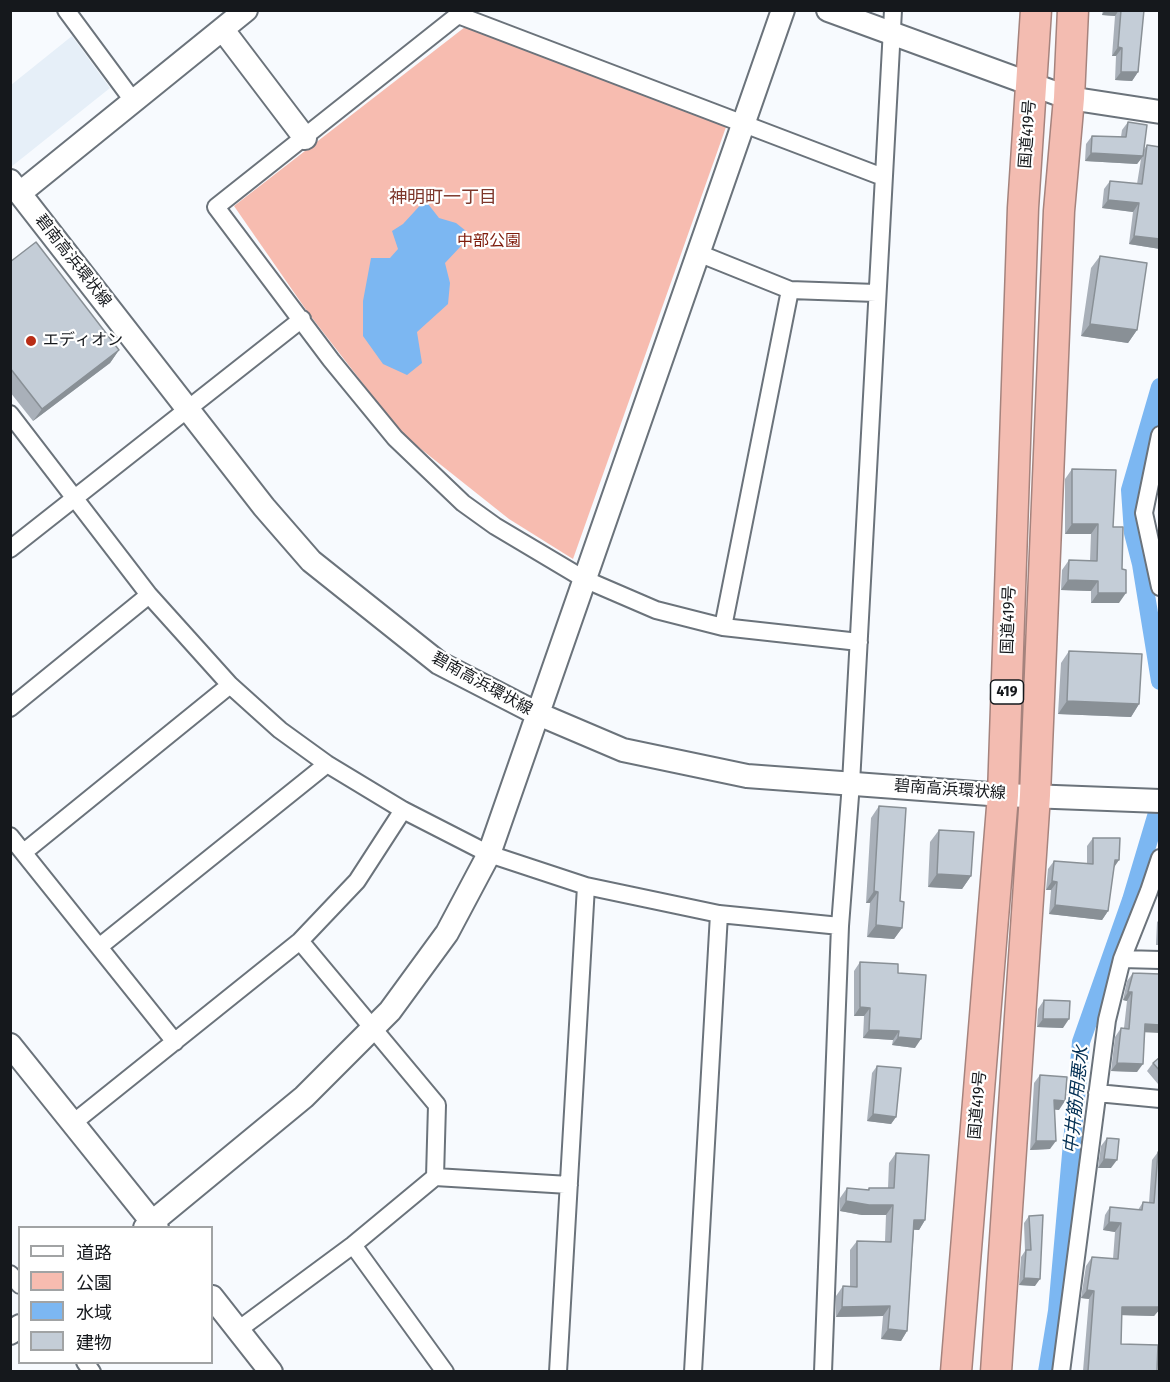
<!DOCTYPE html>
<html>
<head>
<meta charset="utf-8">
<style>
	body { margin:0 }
	#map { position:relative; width:1170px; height:1382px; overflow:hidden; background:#f7fafe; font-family:"Fira Sans Condensed","Noto Sans JP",sans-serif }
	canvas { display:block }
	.frame { position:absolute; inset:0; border:12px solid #15181c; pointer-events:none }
	.legend { position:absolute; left:18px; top:1226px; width:195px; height:138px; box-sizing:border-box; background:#fff; border:2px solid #a1a3a4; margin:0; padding:8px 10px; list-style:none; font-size:18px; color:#15181c }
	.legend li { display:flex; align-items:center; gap:12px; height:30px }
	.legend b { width:30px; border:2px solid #a1a3a4 }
</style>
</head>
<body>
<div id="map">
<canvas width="1170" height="1382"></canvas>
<div class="frame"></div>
<ul class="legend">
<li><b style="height:8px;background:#fff"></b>道路</li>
<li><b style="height:16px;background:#f7bcb0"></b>公園</li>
<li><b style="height:16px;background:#7cb7f2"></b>水域</li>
<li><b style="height:16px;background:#c4cdd7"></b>建物</li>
</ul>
</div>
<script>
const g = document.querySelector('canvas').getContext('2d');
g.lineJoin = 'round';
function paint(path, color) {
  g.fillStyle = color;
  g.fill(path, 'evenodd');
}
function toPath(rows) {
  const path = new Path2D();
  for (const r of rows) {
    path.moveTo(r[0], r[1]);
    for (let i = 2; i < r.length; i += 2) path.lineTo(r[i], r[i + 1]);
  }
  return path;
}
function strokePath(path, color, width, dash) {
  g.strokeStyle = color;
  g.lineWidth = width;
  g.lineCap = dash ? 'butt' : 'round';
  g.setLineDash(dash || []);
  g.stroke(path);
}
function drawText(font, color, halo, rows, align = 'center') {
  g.font = font + ' "Fira Sans Condensed","Noto Sans JP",sans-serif';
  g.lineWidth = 4.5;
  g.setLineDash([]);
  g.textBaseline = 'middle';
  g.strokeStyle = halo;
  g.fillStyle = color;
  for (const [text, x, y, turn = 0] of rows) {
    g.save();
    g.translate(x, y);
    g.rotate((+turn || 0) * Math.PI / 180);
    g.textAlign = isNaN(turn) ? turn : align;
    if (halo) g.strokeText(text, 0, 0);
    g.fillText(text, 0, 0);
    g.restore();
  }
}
const built = toPath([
	[72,36,110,88,11,167,11,85]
]);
const green = toPath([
	[465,27,726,127,573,559,509,519,402,434,309,314,234,206]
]);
const water = toPath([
	[425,200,439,218,456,223,466,231,461,246,445,263,450,283,448,304,417,332,422,363,407,375,383,364,363,336,363,301,371,258,390,258,398,249,392,231,403,224]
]);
const canal = toPath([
	[1160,387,1130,490,1133,533,1141,564,1160,681],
	[1047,1372,1057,1311,1081,1042,1131,900,1160,803]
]);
const street = toPath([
	[66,10,134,102],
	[698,253,790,290,876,293],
	[10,414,149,595,230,685,280,730,327,764,403,810,489,854,586,886,719,914,840,926],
	[1160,435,1144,513,1160,587],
	[10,549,302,319],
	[723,627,790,290],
	[859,642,723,627,656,610,584,579,495,526,463,503,395,438,331,360,216,207,458,15,883,177],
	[10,708,149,595],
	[10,836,175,1042],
	[24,852,230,685],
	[99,947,327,764],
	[1122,959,1160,960],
	[1097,1093,1160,1099],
	[73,1123,300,941,357,881,403,810],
	[435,1177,569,1185],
	[353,1245,445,1372],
	[10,1274,20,1285],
	[238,1330,353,1245,435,1177,437,1105,300,941],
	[85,1362,92,1372],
	[558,1372,586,886],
	[693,1372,719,914],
	[823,1372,840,926,851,783,893,10],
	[1061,1372,1107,1020,1122,959,1149,891,1160,858]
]);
const secondary = toPath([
	[828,10,1069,98,1160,112],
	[223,30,305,138],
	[10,181,264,507,311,561,439,663,536,713,623,750,747,776,1003,795,1160,801],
	[20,193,246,10],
	[10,1045,157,1228],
	[145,1228,304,1097,390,1011,447,933,489,854,783,10],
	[212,1297,271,1372],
	[10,1333,20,1326]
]);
const highway = toPath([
	[956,1372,1003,795,1023,208,1036,10],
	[996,1372,1035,795,1059,211,1069,98,1073,10]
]);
const wall = toPath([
	[1103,10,1144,10,1138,72,1132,81,1115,80,1116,56,1112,56,1115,16,1102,15],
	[1128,122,1143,151,1147,145,1160,147,1160,249,1129,244,1133,212,1102,208,1104,189,1110,181,1137,184,1141,159,1137,164,1085,161,1086,144,1092,136,1121,137,1122,130],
	[1100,256,1137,330,1128,343,1081,336,1091,268],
	[10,262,119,350,110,363,33,421,10,392],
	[1072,469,1113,527,1119,603,1091,603,1091,591,1061,590,1062,570,1069,560,1090,561,1091,534,1065,534,1065,479],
	[1069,651,1139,704,1131,717,1058,714,1061,663],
	[879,806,900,901,902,928,894,939,867,937,870,903,866,903,871,818],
	[939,830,971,876,962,889,928,887,930,842],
	[1093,838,1114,868,1108,911,1102,920,1049,914,1051,890,1046,890,1048,869,1054,861,1087,864,1087,846],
	[1160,919,1160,945,1156,945,1157,922],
	[860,962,898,973,915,1048,892,1045,893,1040,863,1038,864,1016,854,1016,854,971],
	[1133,973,1145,1033,1137,1072,1111,1071,1115,1037,1121,1028,1124,1028,1127,1001,1123,1000,1127,981],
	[1044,1000,1063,1028,1037,1027,1038,1009],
	[1160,1057,1160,1083,1158,1084,1147,1071,1153,1063],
	[877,1066,896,1117,891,1124,867,1121,872,1073],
	[1040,1075,1059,1110,1054,1109,1050,1149,1030,1150,1034,1083],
	[1107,1138,1111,1168,1098,1168,1101,1146],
	[1158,1152,1160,1152,1160,1309,1154,1316,1122,1315,1121,1344,1157,1371,1083,1371,1089,1299,1081,1298,1086,1266,1092,1257,1113,1259,1115,1232,1103,1230,1105,1215,1110,1207,1138,1210,1143,1202,1149,1203,1152,1160],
	[896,1153,925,1220,919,1230,914,1230,907,1331,901,1341,881,1339,883,1316,836,1317,836,1296,843,1286,850,1286,850,1250,857,1241,885,1241,886,1215,862,1215,840,1211,840,1198,847,1188,868,1190,869,1188,888,1188,889,1163],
	[1029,1216,1035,1286,1019,1285,1021,1257,1025,1251,1024,1223]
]);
const shadedWall = toPath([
	[1105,10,1119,10,1115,16,1102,15],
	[1118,47,1122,48,1116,56,1112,56],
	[1121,72,1138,72,1132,81,1115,80],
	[1091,153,1143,156,1137,164,1085,161],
	[1108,200,1139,203,1133,212,1102,208],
	[1134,236,1160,239,1160,249,1129,244],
	[1090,324,1137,330,1128,343,1081,336],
	[119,350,110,363,33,421,42,409],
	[1072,524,1098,524,1091,534,1065,534],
	[1068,580,1098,581,1091,591,1061,590],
	[1098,593,1126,593,1119,603,1091,603],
	[1067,701,1139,704,1131,717,1058,714],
	[1115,860,1119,860,1113,869],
	[937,874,971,876,962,889,928,887],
	[1052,881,1057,882,1051,890,1046,890],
	[874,891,878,892,870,903,866,903],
	[1055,905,1108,911,1102,920,1049,914],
	[876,925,902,928,894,939,867,937],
	[1128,992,1132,992,1127,1001,1123,1000],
	[860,1007,870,1008,864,1016,854,1016],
	[1043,1019,1069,1019,1063,1028,1037,1027],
	[1145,1024,1160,1025,1160,1033,1139,1032],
	[869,1030,899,1031,893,1040,863,1038],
	[898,1037,921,1039,915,1048,892,1045],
	[1117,1063,1143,1064,1137,1072,1111,1071],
	[1054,1100,1065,1101,1059,1110,1048,1109],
	[873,1114,896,1117,891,1124,867,1121],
	[1036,1141,1056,1141,1050,1149,1030,1150],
	[1104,1159,1117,1160,1111,1168,1098,1168],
	[846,1201,893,1205,886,1215,862,1215,840,1211],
	[914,1220,925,1220,919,1230,908,1229],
	[1109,1222,1121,1223,1115,1232,1103,1230],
	[1024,1278,1040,1279,1035,1286,1019,1285],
	[1087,1290,1094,1291,1089,1299,1081,1298],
	[890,1306,883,1316,836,1317,842,1307],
	[1122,1307,1160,1307,1160,1309,1154,1316,1117,1315],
	[888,1329,907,1331,901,1341,881,1339]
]);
const building = toPath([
	[1121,10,1144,10,1138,72,1121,72,1122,48,1118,47,1121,10],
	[1128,122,1147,125,1143,156,1091,153,1092,136,1126,137,1128,122],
	[1147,145,1160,147,1160,239,1134,236,1139,203,1108,200,1110,181,1142,184,1147,145],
	[36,242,119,350,42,409,10,368,10,262,36,242],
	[1100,256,1147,263,1137,330,1090,324,1100,256],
	[1072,469,1116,470,1113,527,1123,527,1122,569,1126,570,1126,593,1098,593,1098,581,1068,580,1069,560,1097,561,1098,524,1072,524,1072,469],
	[1069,651,1142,654,1139,704,1067,701,1069,651],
	[879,806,906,808,900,901,904,902,902,928,876,925,878,892,874,891,879,806],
	[939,830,974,832,971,876,937,874,939,830],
	[1093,838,1120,838,1119,860,1115,860,1108,911,1055,905,1057,882,1052,881,1054,861,1093,864,1093,838],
	[860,962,898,964,898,973,926,975,921,1039,898,1037,899,1031,869,1030,870,1008,860,1007,860,962],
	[1133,973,1160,974,1160,1025,1145,1024,1143,1064,1117,1063,1121,1028,1129,1029,1132,992,1128,992,1133,973],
	[1044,1000,1070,1001,1069,1019,1043,1019,1044,1000],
	[1160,1057,1160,1071,1153,1063,1160,1057],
	[877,1066,901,1068,896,1117,873,1114,877,1066],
	[1040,1075,1067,1077,1065,1101,1054,1100,1056,1141,1036,1141,1040,1075],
	[1107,1138,1119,1139,1117,1160,1104,1159,1107,1138],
	[1158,1152,1160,1152,1160,1307,1122,1307,1121,1344,1158,1345,1157,1371,1088,1371,1094,1291,1087,1290,1092,1257,1118,1259,1121,1223,1109,1222,1110,1207,1142,1210,1143,1202,1154,1203,1158,1152],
	[896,1153,929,1155,925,1220,914,1220,907,1331,888,1329,890,1306,842,1307,843,1286,857,1287,857,1241,891,1242,893,1205,869,1205,846,1201,847,1188,869,1190,869,1188,894,1188,896,1153],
	[1043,1215,1040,1279,1024,1278,1026,1250,1031,1250,1029,1216,1043,1215]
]);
const markers = [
	[31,341,6,"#b92d16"]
];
const shields = [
	[1007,692,33]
];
const shieldNames = [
	["419",1007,692]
];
const streetNames = [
	["国道419号",1028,134,-86],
	["碧南高浜環状線",73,261,52],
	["国道419号",1009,620,-88],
	["碧南高浜環状線",482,684,29],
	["碧南高浜環状線",950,790,4],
	["国道419号",978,1105,-85]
];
const parkNames = [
	["中部公園",489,242]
];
const poiNames = [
	["エディオン",43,341]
];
const neighbourhoodNames = [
	["神明町一丁目",443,198]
];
const waterNames = [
	["中井筋用悪水",1077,1100,-84]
];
paint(built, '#e6eff8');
paint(green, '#f7bcb0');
paint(water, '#7cb7f2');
strokePath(canal, '#7cb7f2', 18);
strokePath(street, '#6b737b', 20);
strokePath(secondary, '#6b737b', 26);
strokePath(highway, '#a5837d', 33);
strokePath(street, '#fff', 16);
strokePath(secondary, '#fff', 22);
strokePath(highway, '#f3bcb1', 30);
paint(wall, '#a9b0b9');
paint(shadedWall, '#899096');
paint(building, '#c4cdd7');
strokePath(building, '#899096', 1.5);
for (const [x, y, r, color] of markers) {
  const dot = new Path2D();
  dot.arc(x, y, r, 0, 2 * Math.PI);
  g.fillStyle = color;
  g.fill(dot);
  strokePath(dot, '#fff', 2);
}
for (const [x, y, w] of shields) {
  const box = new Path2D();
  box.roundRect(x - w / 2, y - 12, w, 24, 4.5);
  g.fillStyle = '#fff';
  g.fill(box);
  strokePath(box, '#15181c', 1.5);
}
drawText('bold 15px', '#15181c', null, shieldNames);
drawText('16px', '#15181c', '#fff', streetNames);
drawText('16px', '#7f1d0d', '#fff', parkNames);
drawText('16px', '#15181c', '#fff', poiNames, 'left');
drawText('18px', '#7d372b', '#fff', neighbourhoodNames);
drawText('italic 18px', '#022f54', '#fff', waterNames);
</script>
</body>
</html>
